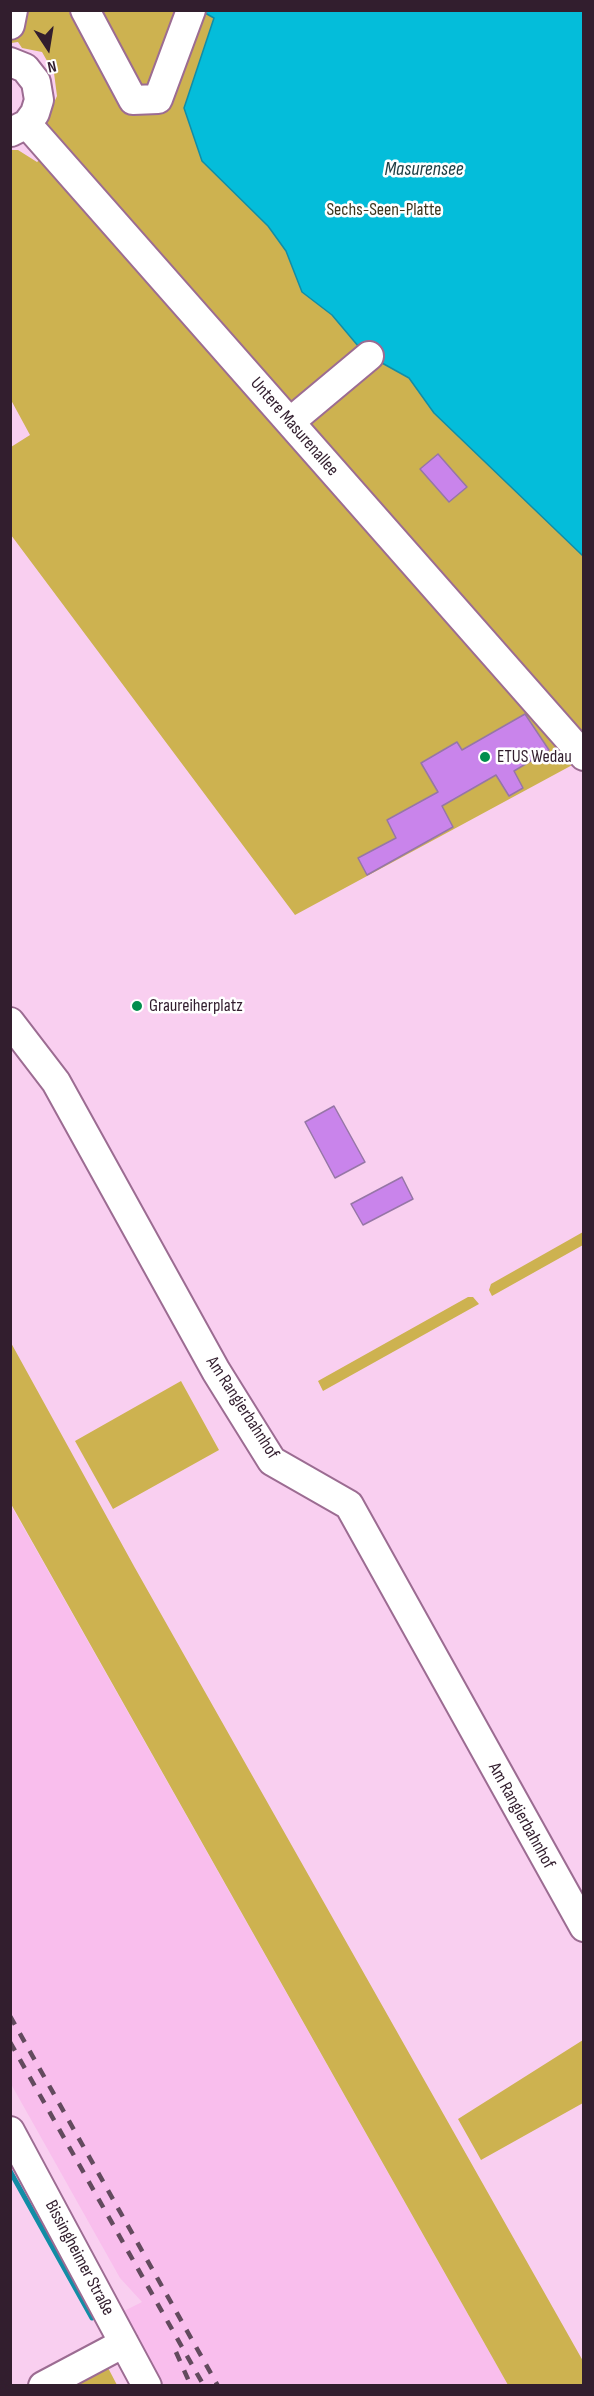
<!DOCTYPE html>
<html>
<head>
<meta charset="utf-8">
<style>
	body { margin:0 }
	#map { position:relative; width:594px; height:2396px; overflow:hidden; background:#f9cff0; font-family:"Sofia Sans Condensed",sans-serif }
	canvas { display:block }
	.frame { position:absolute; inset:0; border:12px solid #321e2e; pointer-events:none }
	.north { position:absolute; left:18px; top:18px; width:60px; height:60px; -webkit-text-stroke:4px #fff; paint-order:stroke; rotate:168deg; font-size:16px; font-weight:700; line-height:24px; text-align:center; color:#321e2e }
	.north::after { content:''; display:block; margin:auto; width:21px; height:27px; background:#321e2e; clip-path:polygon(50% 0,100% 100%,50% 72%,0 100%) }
</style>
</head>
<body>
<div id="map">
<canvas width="594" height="2396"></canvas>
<div class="frame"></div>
<div class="north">N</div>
</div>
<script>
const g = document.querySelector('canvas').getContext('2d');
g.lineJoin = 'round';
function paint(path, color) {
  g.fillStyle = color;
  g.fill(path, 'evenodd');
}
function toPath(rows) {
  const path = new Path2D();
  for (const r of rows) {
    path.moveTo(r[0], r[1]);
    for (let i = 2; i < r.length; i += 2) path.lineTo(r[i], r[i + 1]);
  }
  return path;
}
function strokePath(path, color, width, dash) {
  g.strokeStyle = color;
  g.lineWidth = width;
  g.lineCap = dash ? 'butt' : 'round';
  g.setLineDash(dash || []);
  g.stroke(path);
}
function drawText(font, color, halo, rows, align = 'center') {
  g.font = font + ' "Sofia Sans Condensed",sans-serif';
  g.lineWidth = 5;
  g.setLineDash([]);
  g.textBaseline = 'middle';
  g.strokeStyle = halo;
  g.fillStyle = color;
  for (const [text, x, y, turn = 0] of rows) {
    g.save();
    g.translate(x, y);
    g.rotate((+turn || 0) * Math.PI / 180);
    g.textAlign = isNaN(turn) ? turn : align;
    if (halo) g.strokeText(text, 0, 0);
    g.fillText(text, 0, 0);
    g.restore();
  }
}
const built = toPath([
	[10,1504,38,1553,508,2385,161,2385,120,2313,142,2302,120,2278,11,2084]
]);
const green = toPath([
	[10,11,583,11,583,736,44,125,57,96,54,73,42,52,22,48,18,42,11,43],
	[10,150,18,150,37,162,43,157,576,763,295,915,11,535,11,447,30,435,11,400],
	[583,1232,583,1245,492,1296,489,1290,491,1284],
	[468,1297,473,1297,479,1304,323,1391,318,1381],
	[10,1341,135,1568,583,2361,583,2385,508,2385,11,1504],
	[181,1381,219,1450,113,1509,75,1441],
	[583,2040,583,2103,481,2160,458,2119],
	[106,2364,117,2385,66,2386]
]);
const water = toPath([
	[206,11,583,11,583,556,434,413,409,378,364,353,332,315,302,292,286,251,268,226,202,161,184,108,214,18,205,13,206,11]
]);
const stream = toPath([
	[10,2171,92,2318]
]);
const building = toPath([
	[438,454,467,487,449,502,420,469,438,454],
	[525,714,549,750,514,771,523,788,509,796,496,775,442,806,453,827,367,875,358,858,396,838,387,820,438,792,421,763,457,742,462,750,525,714],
	[334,1106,365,1162,335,1178,305,1122,334,1106],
	[402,1177,413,1199,363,1225,351,1204,402,1177]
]);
const minor = toPath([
	[85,10,133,100,158,99,191,10],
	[10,25,13,10],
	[10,62,25,68,36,82,39,100,35,113,27,124,11,132],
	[27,124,584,756],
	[290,422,369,356],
	[10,1022,56,1082,216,1371,272,1461,349,1505,584,1927],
	[10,2131,147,2386],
	[43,2386,124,2343]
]);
const rail = toPath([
	[10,2016,218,2386],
	[10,2042,204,2386],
	[176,2352,191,2386]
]);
const markers = [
	[485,757,6,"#018e4d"],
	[137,1006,6,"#018e4d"]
];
const parkNames = [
	["Sechs-Seen-Platte",384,210]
];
const streetNames = [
	["Untere Masurenallee",294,427,49],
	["Am Rangierbahnhof",242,1408,57],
	["Am Rangierbahnhof",521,1816,61],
	["Bissingheimer Straße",79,2258,62]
];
const poiNames = [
	["ETUS Wedau",497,757],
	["Graureiherplatz",149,1006]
];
const waterNames = [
	["Masurensee",424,170]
];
paint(built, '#f9beed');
paint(green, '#cdb250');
paint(water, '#04bdda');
strokePath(water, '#128da6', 1.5);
strokePath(stream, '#128da6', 5);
paint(building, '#c984eb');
strokePath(building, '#9676a6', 1.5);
strokePath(minor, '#9c6c92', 32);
strokePath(minor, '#fff', 28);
strokePath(rail, '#634a5e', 4.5, [10, 10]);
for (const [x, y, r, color] of markers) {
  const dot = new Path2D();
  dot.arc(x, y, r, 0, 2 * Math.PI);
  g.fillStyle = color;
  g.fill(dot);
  strokePath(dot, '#fff', 2);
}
drawText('18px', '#3c351e', '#fff', parkNames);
drawText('18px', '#321e2e', '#fff', streetNames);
drawText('18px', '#321e2e', '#fff', poiNames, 'left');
drawText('italic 20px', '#203f45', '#fff', waterNames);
</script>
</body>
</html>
